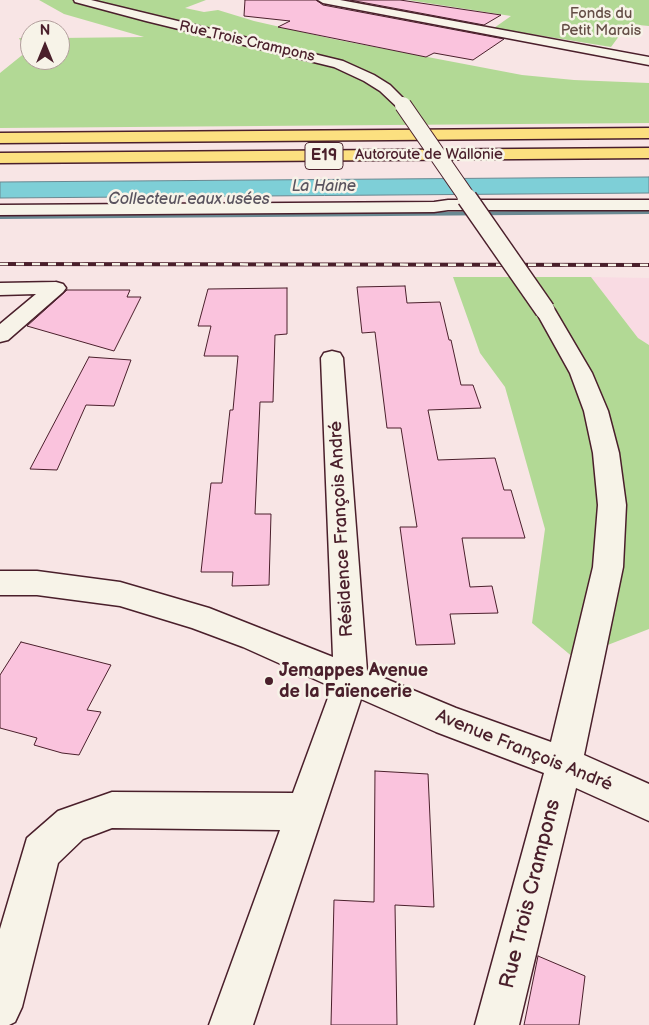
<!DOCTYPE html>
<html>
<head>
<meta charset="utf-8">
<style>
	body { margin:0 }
	#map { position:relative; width:649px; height:1025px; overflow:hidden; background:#f8e5e5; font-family:"Balsamiq Sans",sans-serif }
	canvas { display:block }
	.north { position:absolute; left:20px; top:20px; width:50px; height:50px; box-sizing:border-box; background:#f7f3e8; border:1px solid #b29e9c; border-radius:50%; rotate:0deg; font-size:14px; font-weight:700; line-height:20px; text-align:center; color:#4a1f2b }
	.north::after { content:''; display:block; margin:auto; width:18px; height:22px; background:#4a1f2b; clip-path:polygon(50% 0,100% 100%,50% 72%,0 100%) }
</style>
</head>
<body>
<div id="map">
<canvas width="649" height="1025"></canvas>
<div class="north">N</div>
</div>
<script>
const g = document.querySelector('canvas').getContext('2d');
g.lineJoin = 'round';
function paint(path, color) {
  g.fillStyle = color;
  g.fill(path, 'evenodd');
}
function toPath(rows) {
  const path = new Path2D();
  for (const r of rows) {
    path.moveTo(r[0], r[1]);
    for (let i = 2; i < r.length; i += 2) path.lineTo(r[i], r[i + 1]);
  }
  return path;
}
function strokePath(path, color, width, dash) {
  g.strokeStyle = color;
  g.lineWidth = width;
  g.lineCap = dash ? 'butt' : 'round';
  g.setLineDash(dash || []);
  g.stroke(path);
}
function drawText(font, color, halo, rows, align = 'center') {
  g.font = font + ' "Balsamiq Sans",sans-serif';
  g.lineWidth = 5;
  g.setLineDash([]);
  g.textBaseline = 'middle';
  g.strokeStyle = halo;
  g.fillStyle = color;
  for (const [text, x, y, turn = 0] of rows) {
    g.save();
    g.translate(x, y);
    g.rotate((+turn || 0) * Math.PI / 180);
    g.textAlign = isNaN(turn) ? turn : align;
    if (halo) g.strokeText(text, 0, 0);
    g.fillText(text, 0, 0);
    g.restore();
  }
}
const built = toPath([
	[591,277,649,278,649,345,638,338]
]);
const green = toPath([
	[39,0,206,0,185,8,204,12,218,10,254,21,333,39,522,75,574,80,649,83,649,123,0,128,0,73,26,52,19,38,30,38,30,60,60,60,60,38,144,37,64,14],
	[408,0,649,0,649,26,628,24,611,47,494,28,511,16],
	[453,277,591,277,638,338,649,345,649,629,574,658,532,623,545,529,505,387,480,353]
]);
const water = toPath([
	[649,177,649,193,0,198,0,182,649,177]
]);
const stream = toPath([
	[649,210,649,214,0,219,0,215,649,210]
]);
const building = toPath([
	[245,0,316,0,323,5,504,39,473,60,434,53,426,57,278,27,290,21,244,16,245,0],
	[350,0,400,0,501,15,484,25,350,0],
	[405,286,407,303,440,302,449,340,451,340,461,385,473,385,481,408,428,410,438,460,495,458,504,490,511,490,525,538,462,538,470,587,492,586,498,613,450,614,455,644,416,645,400,527,417,527,401,428,387,428,375,332,362,333,357,287,405,286],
	[287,288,287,334,275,335,273,402,260,402,255,514,271,514,269,585,232,586,233,572,201,572,211,483,222,483,230,410,233,410,238,356,204,356,211,326,198,326,208,289,287,288],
	[67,290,130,290,127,297,141,297,114,351,27,326,67,290],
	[89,357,131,360,114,406,86,405,57,470,30,469,89,357],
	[21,642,111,665,87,710,101,712,79,755,62,753,34,745,37,738,0,728,0,675,21,642],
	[375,771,428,774,434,907,395,905,397,1025,331,1025,334,900,374,902,375,771],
	[538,956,585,976,579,1025,524,1025,538,956]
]);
const minor = toPath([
	[74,0,91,0,343,61,374,75,390,85,410,105,408,108,398,108,380,91,364,81,334,67,146,21,75,2,74,0],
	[318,0,340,0,649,57,649,65,323,3,318,0],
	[448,200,649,200,649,210,448,210,434,212,0,215,0,205,434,202,448,200],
	[56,282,63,284,66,288,63,292,8,340,0,342,0,324,36,294,0,295,0,283,56,282],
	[545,304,552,306,555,310,592,373,608,411,619,453,626,505,623,567,584,755,649,784,649,821,576,788,519,1025,475,1025,544,773,436,732,361,699,253,1025,209,1025,280,830,112,828,83,839,58,863,22,1007,15,1022,9,1025,0,1025,0,929,27,838,58,811,112,792,293,793,332,687,243,647,192,628,120,606,37,595,0,595,0,571,37,571,120,582,209,608,333,657,321,358,324,353,332,351,340,353,343,358,367,671,456,708,551,742,593,567,598,505,593,453,584,411,570,373,535,310,538,306,545,304]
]);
const highway = toPath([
	[649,128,649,138,0,143,0,133,649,128],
	[649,148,649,158,0,163,0,153,649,148]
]);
const rail = toPath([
	[0,264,649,265]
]);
const minorBridgeFar1 = toPath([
	[403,105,468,199]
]);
const minorBridge = toPath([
	[467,198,545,310]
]);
const markers = [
	[269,681,5,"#4a1f2b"]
];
const farParknames = [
	["Fonds du",601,14],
	["Petit Marais",601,31]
];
const farStreetnames = [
	["Rue Trois Crampons",247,42,13],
	["Autoroute de Wallonie",429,155]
];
const shields = [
	[324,156,38]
];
const shieldNames = [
	["E19",324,156]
];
const farWaternames = [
	["La Haine",324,187],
	["Collecteur eaux usées",189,200]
];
const streetNames = [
	["Résidence François André",342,529,-93],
	["Avenue François André",524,751,22]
];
const poiNames = [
	["Jemappes Avenue",279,671],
	["de la Faïencerie",279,692]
];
const nearStreetnames = [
	["Rue Trois Crampons",531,894,-76]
];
paint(built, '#f9dbe3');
paint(green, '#b2d995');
paint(water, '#7ecfd7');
strokePath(water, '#698992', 1);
paint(stream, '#698992');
paint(building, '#fac3dd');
strokePath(building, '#4a1f2b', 1);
strokePath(minor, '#4a1f2b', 3);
strokePath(highway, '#4a1f2b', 3);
paint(minor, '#f7f3e8');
paint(highway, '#fce080');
strokePath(rail, '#4a1f2b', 4);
strokePath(rail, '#f7f3e8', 2.5, [8]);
strokePath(minorBridgeFar1, '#4a1f2b', 18, []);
strokePath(minorBridge, '#4a1f2b', 22, []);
strokePath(minorBridgeFar1, '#f7f3e8', 16);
strokePath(minorBridge, '#f7f3e8', 19);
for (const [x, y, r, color] of markers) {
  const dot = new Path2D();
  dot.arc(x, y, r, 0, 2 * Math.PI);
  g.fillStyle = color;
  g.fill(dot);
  strokePath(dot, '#f7f3e8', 2);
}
drawText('15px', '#644e46', '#f7f3e8', farParknames);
drawText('15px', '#4a1f2b', '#f7f3e8', farStreetnames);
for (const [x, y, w] of shields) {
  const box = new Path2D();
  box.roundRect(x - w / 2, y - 13.5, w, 27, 4);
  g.fillStyle = '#f7f3e8';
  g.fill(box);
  strokePath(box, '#4a1f2b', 1);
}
drawText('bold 16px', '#4a1f2b', null, shieldNames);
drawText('italic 16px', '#5a545f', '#f7f3e8', farWaternames);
drawText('18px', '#4a1f2b', '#f7f3e8', streetNames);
drawText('bold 18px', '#4a1f2b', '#f7f3e8', poiNames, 'left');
drawText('21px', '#4a1f2b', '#f7f3e8', nearStreetnames);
</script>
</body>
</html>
